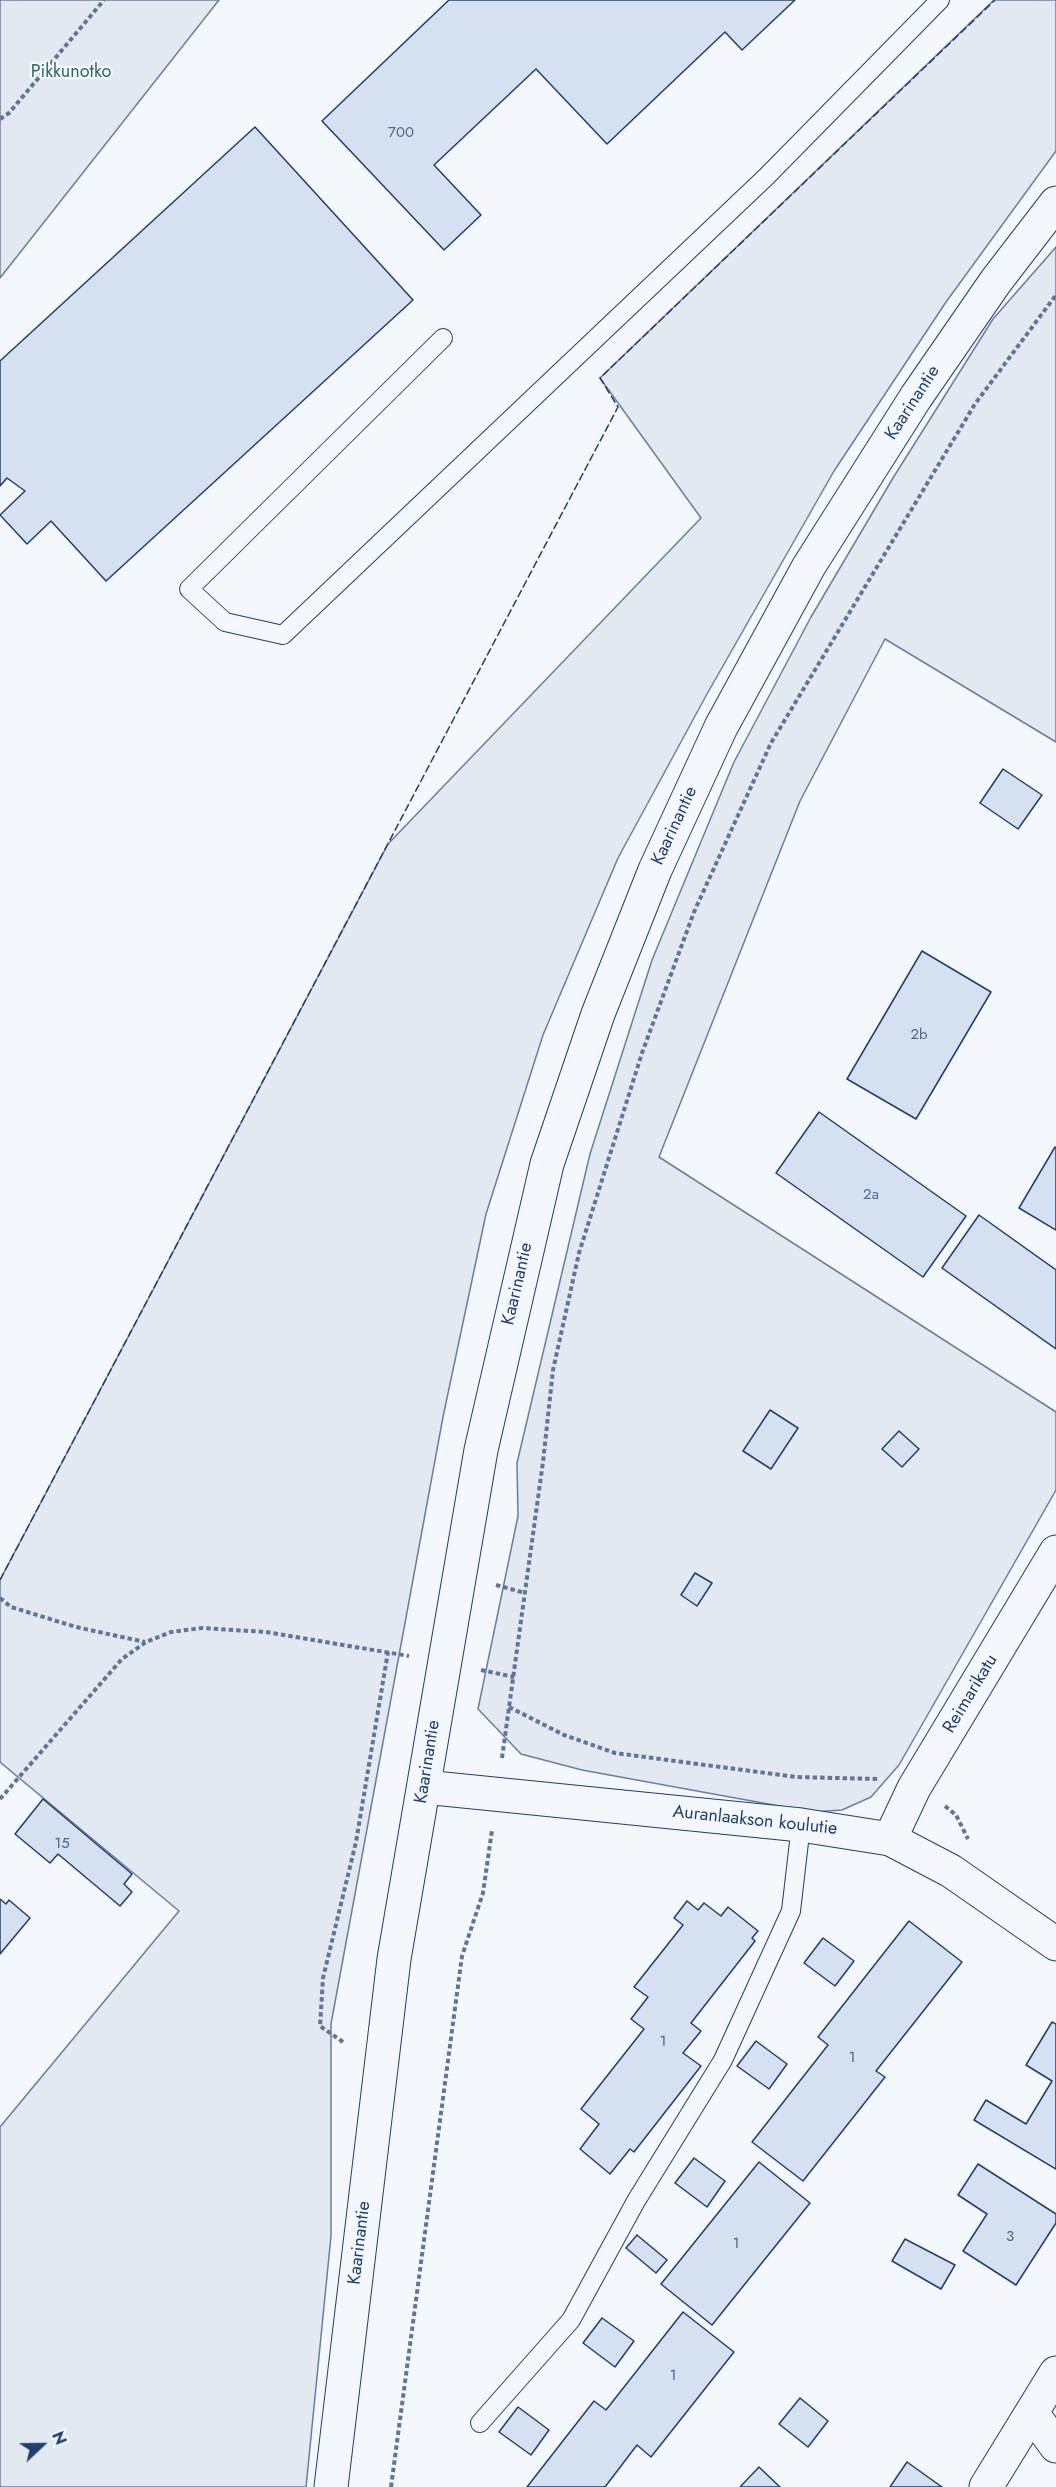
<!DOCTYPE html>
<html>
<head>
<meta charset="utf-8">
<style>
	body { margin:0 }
	#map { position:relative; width:1056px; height:2487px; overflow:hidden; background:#f4f7fb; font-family:Jost,sans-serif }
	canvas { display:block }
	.north { position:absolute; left:12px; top:2415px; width:60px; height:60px; -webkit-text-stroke:4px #f4f7fb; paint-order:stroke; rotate:68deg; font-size:16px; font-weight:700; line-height:24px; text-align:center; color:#1d3f73 }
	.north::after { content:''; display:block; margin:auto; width:21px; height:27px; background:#1d3f73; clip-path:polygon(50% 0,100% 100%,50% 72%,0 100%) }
</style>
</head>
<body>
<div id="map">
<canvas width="1056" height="2487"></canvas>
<div class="north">N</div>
</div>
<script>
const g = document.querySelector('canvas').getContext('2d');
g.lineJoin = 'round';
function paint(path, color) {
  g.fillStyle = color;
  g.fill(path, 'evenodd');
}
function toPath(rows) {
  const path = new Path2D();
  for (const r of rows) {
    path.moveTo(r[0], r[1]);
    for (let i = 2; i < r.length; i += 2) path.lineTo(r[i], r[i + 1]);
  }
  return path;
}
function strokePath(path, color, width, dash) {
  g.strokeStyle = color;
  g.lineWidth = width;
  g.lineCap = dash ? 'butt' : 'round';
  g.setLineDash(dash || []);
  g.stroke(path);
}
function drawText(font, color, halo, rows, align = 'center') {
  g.font = font + ' Jost,sans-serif';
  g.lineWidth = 4.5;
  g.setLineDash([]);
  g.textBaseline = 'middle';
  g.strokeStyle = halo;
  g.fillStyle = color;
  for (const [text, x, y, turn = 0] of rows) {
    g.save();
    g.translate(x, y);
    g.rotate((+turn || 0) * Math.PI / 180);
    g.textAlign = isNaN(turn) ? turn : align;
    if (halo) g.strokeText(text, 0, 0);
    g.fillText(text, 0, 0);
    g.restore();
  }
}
const green = toPath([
	[0,0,219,0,0,278,0,0],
	[994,0,1056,0,1056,151,946,302,834,471,707,694,618,858,543,1035,486,1214,443,1417,331,2024,331,2236,306,2487,0,2487,0,2127,179,1911,0,1762,0,1580,388,844,701,518,600,378,994,0],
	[1056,247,1056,742,885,639,800,801,659,1157,1056,1412,1056,1490,899,1765,871,1797,842,1810,812,1812,582,1770,521,1754,478,1709,518,1516,517,1463,590,1154,652,960,734,762,811,617,893,478,993,319,1056,247]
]);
const building = toPath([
	[449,0,795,0,742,50,725,32,607,144,536,69,434,165,481,215,444,250,322,121,449,0],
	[255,127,413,300,106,581,51,521,27,544,0,515,25,491,7,478,0,486,0,361,255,127],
	[1003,769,1042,795,1018,829,980,803,1003,769],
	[922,951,991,992,916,1119,847,1079,922,951],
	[819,1112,966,1216,923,1277,776,1173,819,1112],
	[1055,1147,1056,1148,1056,1230,1019,1208,1055,1147],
	[979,1215,1056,1270,1056,1349,942,1268,979,1215],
	[770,1410,798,1428,771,1469,743,1451,770,1410],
	[899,1431,919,1449,902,1467,882,1449,899,1431],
	[695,1573,712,1583,697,1606,681,1595,695,1573],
	[43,1799,132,1874,124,1884,132,1892,120,1906,58,1854,50,1863,15,1834,43,1799],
	[0,1899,6,1904,9,1900,30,1918,0,1954,0,1899],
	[687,1901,698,1910,704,1903,721,1916,728,1907,758,1931,752,1938,755,1941,691,2023,701,2031,683,2053,701,2066,634,2152,630,2149,610,2174,580,2149,599,2124,581,2109,644,2029,631,2019,648,1997,634,1987,683,1925,674,1918,687,1901],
	[909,1921,962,1962,876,2071,885,2077,803,2181,752,2142,828,2045,818,2037,909,1921],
	[823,1938,854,1961,835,1986,804,1963,823,1938],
	[1052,2022,1056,2024,1056,2169,974,2120,986,2100,1026,2124,1052,2081,1026,2065,1052,2022],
	[756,2041,787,2064,769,2089,737,2066,756,2041],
	[694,2158,725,2181,707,2207,675,2183,694,2158],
	[759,2162,810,2203,712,2325,661,2284,759,2162],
	[978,2164,1056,2214,1056,2223,1016,2285,963,2251,987,2214,958,2195,978,2164],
	[637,2235,667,2260,656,2273,626,2248,637,2235],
	[905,2239,955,2265,941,2289,892,2261,905,2239],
	[683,2312,734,2352,651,2457,637,2445,605,2487,527,2487,594,2401,606,2410,683,2312],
	[602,2318,634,2341,615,2367,583,2343,602,2318],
	[800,2398,828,2421,808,2447,779,2424,800,2398],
	[518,2407,549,2430,531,2455,499,2432,518,2407],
	[907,2462,942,2487,890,2487,907,2462],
	[759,2467,780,2487,740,2487,759,2467]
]);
const path = toPath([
	[0,119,9,113,104,0],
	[496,1585,525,1593],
	[0,1598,11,1607,76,1627,145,1642],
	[481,1670,514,1677],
	[509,1707,564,1735,615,1753,796,1777,878,1779],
	[502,1758,543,1462,553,1370,579,1253,642,1053,694,912,771,743,975,404,1056,295],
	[0,1799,122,1659,146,1642,171,1632,202,1628,266,1632,409,1656],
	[945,1806,956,1815,968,1839],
	[343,2042,320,2026,323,1978,356,1842,388,1652],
	[391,2487,462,1956,483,1893,492,1830]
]);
const lane = toPath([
	[443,338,189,589,225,622,283,635,766,177,940,0],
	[480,2423,571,2320,636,2201,723,2060,791,1911,801,1825]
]);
const street = toPath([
	[890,1839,914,1788,1056,1552],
	[1032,2413,1056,2446],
	[986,2487,1056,2373]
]);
const secondary = toPath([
	[424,1787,801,1825,890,1839,951,1871,1056,1944],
	[331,2487,394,1959,481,1450,547,1164,598,1014,655,870,721,727,809,566,916,397,996,281,1056,203]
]);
const fence = toPath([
	[0,1580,618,407,600,378,995,0]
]);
const numberNames = [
	["700",401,133],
	["2b",919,1035],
	["2a",871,1195],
	["15",62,1844],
	["1",663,2042],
	["1",852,2058],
	["3",1010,2237],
	["1",736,2244],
	["1",673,2376]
];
const parkNames = [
	["Pikkunotko",71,73]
];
const streetNames = [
	["Kaarinantie",913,403,-57],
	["Kaarinantie",675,826,-65],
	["Kaarinantie",518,1284,-77],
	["Reimarikatu",971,1694,-59],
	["Kaarinantie",428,1762,-81],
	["Auranlaakson koulutie",755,1821,6],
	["Kaarinantie",360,2243,-83]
];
paint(green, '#e3e9f0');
strokePath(green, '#687fa3', 1.5);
paint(building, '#d5e0f0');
strokePath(building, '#1d3f73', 1.5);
strokePath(lane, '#1d3f73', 20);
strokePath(street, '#1d3f73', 35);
strokePath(secondary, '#1d3f73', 35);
strokePath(path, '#5e769c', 4, [4.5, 3]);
strokePath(lane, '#f4f7fb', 18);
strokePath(street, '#f4f7fb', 33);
strokePath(secondary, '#f4f7fb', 33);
strokePath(fence, '#1d3f73', 1.5, [8, 3]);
drawText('15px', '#4b6792', null, numberNames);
drawText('18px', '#2c6c60', '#f4f7fb', parkNames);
drawText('18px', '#1d3f73', '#f4f7fb', streetNames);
</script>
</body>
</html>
